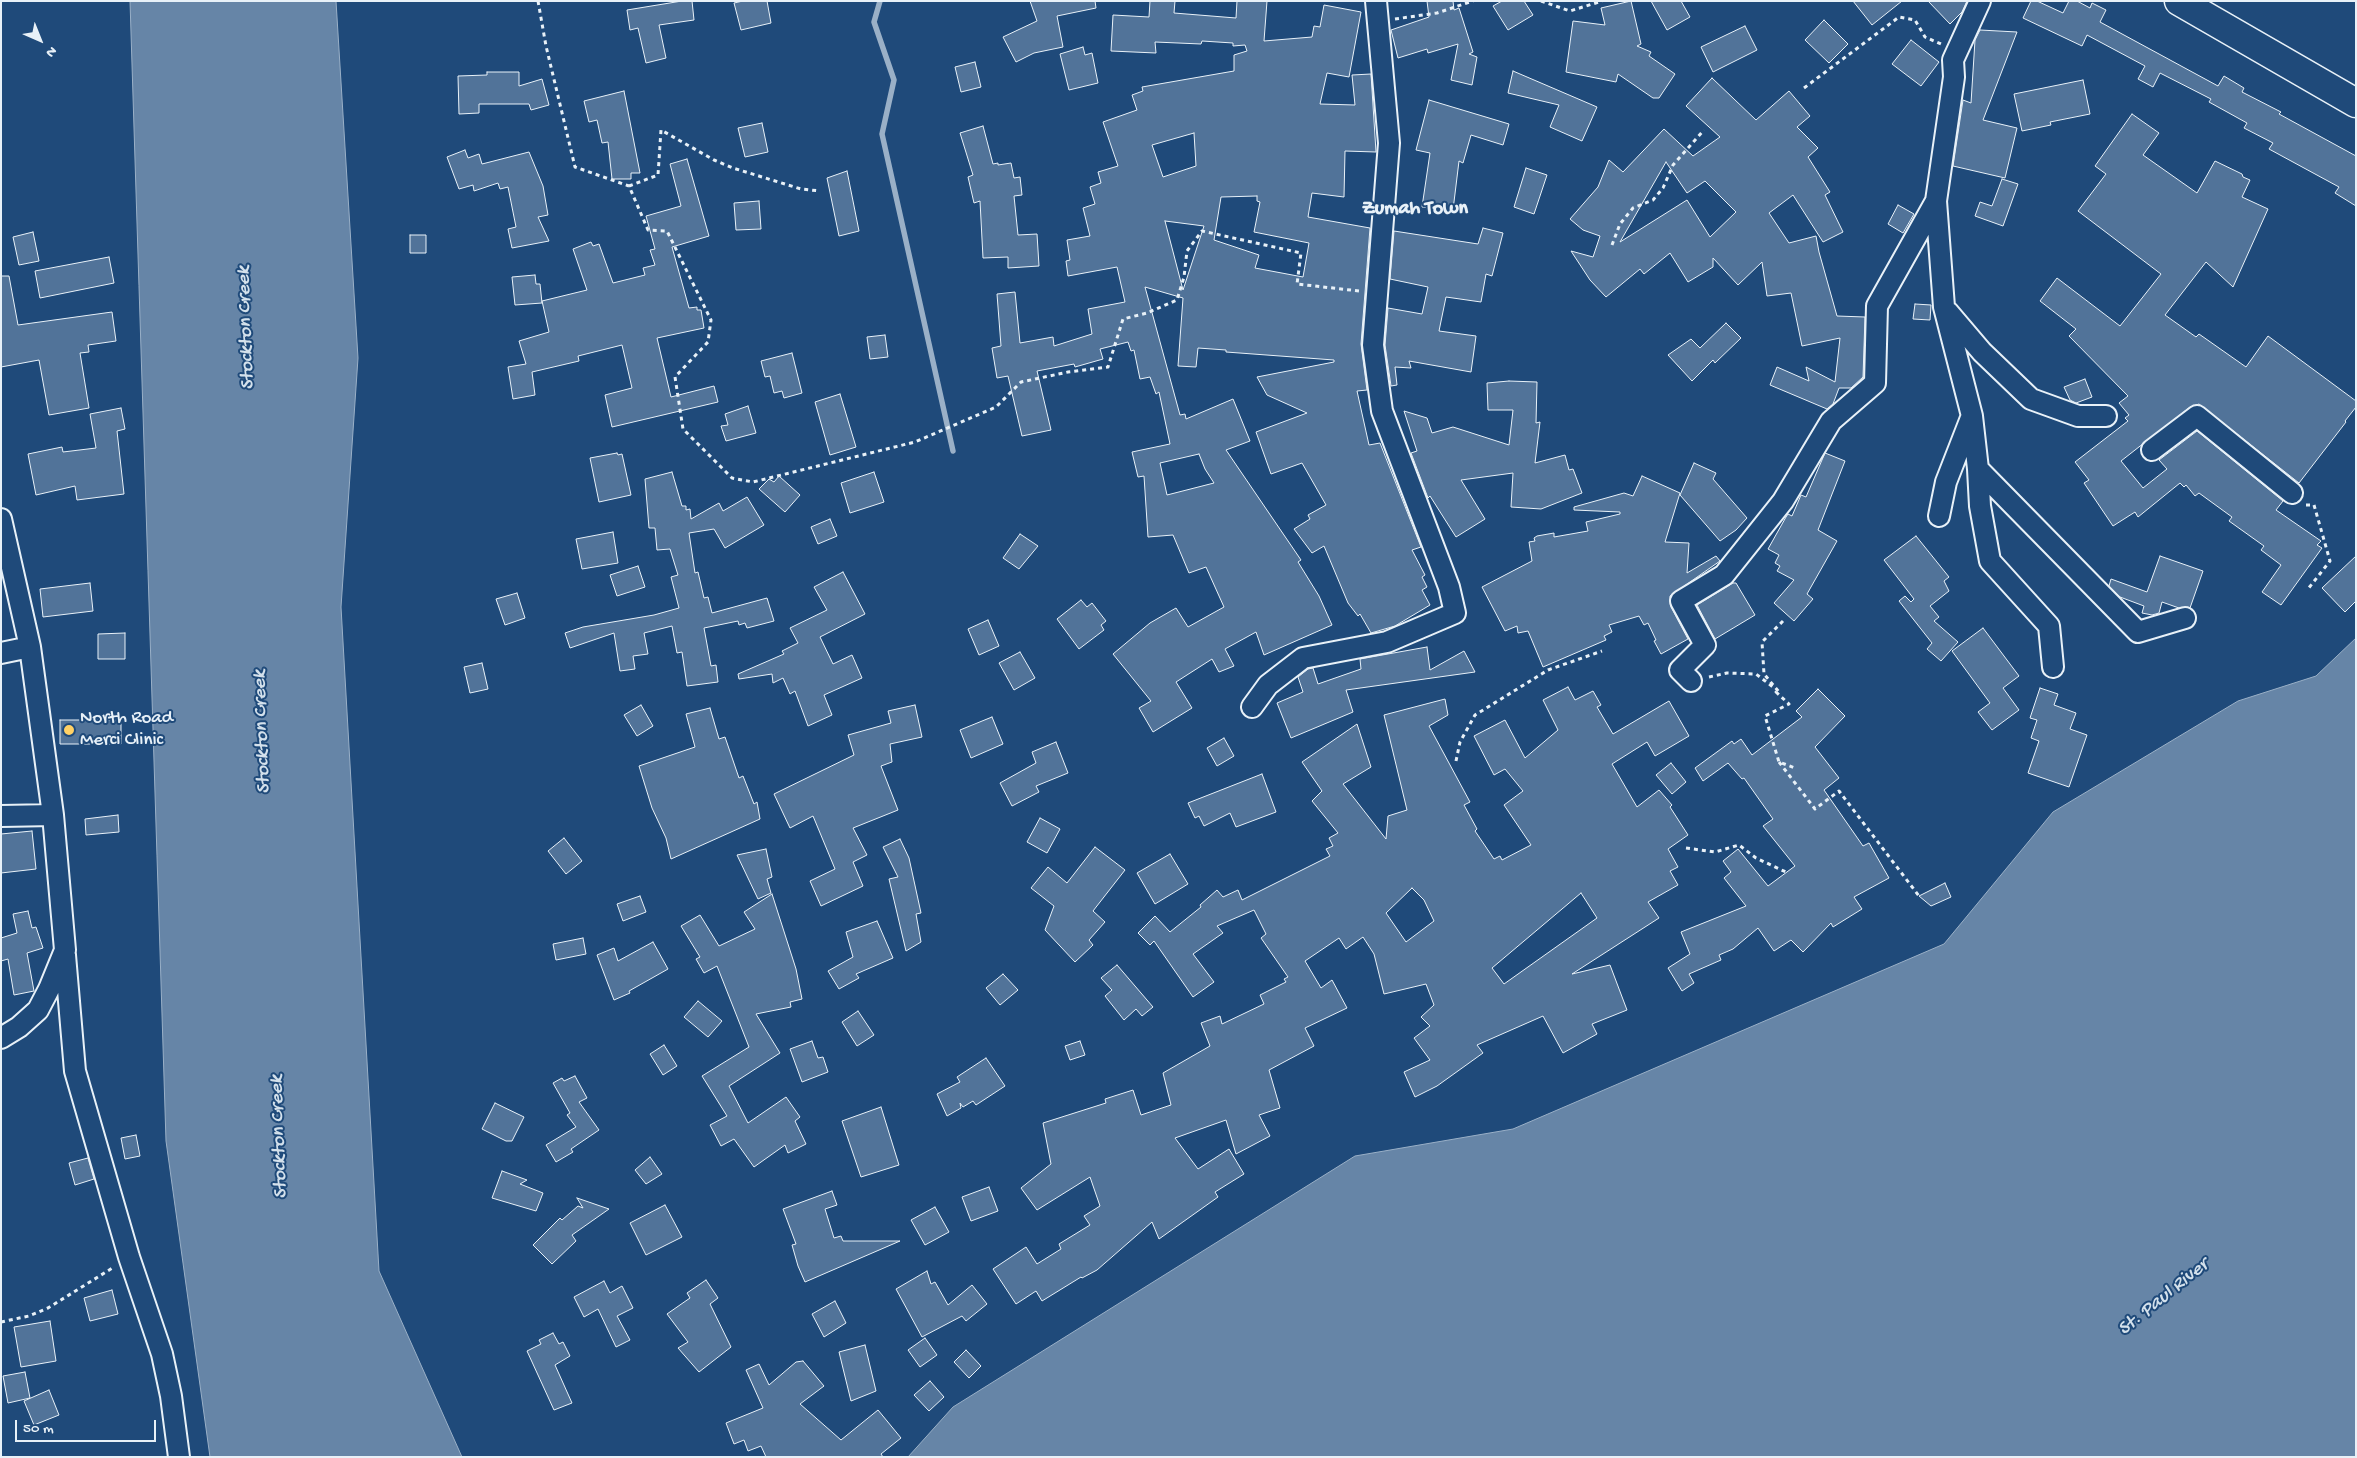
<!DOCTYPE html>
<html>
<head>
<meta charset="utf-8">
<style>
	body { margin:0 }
	#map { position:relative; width:2357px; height:1458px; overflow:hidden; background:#1f4a7a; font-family:"Gochi Hand",sans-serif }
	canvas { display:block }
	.frame { position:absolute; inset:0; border:2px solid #e8f1f8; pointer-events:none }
	.north { position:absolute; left:15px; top:15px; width:50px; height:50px; -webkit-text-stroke:4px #1f4a7a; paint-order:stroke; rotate:136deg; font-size:14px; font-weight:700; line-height:20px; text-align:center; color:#e8f1f8 }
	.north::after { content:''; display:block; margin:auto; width:18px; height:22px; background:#e8f1f8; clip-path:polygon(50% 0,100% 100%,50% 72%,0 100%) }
	.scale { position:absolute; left:15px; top:1420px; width:141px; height:22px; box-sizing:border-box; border:2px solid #e8f1f8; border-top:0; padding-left:6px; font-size:15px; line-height:18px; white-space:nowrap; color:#e8f1f8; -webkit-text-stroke:4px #1f4a7a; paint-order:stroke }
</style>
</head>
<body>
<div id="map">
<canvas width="2357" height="1458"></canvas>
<div class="frame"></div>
<div class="north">N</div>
<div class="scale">50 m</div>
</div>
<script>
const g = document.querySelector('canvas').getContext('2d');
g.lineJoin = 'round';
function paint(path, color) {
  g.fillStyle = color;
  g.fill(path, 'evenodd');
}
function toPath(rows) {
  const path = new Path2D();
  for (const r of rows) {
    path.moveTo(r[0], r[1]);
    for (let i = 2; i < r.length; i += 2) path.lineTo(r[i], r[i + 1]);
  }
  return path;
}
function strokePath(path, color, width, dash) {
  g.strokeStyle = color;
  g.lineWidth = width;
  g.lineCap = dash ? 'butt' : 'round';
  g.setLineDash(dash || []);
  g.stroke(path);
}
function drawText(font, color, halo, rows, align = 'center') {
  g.font = font + ' "Gochi Hand",sans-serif';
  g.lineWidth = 4;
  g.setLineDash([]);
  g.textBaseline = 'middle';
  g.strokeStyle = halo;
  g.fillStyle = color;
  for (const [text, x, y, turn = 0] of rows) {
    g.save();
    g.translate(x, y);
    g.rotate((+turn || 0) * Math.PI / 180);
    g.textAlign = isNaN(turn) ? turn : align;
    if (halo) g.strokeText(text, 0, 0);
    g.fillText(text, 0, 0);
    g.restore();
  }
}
const water = toPath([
	[130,1,336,1,358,358,341,607,379,1271,462,1457,210,1457,166,1141,130,1],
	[2356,638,2356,1457,908,1457,953,1407,1355,1156,1513,1129,1944,944,2053,812,2238,701,2316,676,2356,638]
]);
const stream = toPath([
	[880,1,874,22,894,80,882,134,953,451]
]);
const building = toPath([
	[682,1,692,1,694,20,659,25,666,58,646,63,638,28,630,30,627,10,682,1],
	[743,1,767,1,771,23,741,30,734,3,743,1],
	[1030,1,1095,1,1096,8,1057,16,1063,47,1034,53,1016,62,1003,37,1037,21,1030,1],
	[1150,1,1175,1,1174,13,1236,18,1237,1,1267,1,1264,41,1312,37,1314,26,1320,27,1324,5,1361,12,1349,77,1327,73,1320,104,1355,105,1352,75,1371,74,1376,152,1345,151,1344,197,1312,193,1308,217,1370,228,1361,344,1367,390,1357,391,1369,445,1380,443,1421,547,1412,550,1425,575,1422,577,1427,587,1422,590,1430,605,1395,626,1371,633,1360,614,1358,616,1348,603,1324,546,1312,553,1294,529,1310,519,1308,515,1326,505,1302,463,1271,474,1256,432,1307,413,1267,395,1257,377,1334,362,1334,360,1226,352,1226,350,1198,348,1196,367,1178,366,1183,298,1145,287,1180,415,1185,414,1186,419,1233,399,1250,441,1226,450,1301,560,1298,562,1319,596,1332,625,1264,655,1256,632,1225,649,1234,666,1219,672,1212,659,1176,682,1192,708,1153,732,1139,708,1151,701,1113,654,1150,623,1176,608,1188,627,1224,607,1206,567,1189,573,1173,535,1148,537,1144,476,1138,477,1132,452,1170,444,1159,392,1156,394,1150,377,1140,379,1134,350,1131,351,1128,342,1100,349,1103,359,1075,367,1074,364,1037,371,1051,430,1022,436,1008,376,997,378,992,348,1001,346,997,294,1015,292,1020,343,1053,337,1054,346,1092,334,1088,309,1125,302,1117,267,1068,276,1066,261,1070,260,1067,240,1090,236,1083,208,1095,204,1090,187,1101,183,1098,172,1118,166,1103,122,1137,110,1132,95,1143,91,1142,87,1234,71,1234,55,1247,51,1245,45,1233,46,1233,43,1202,41,1201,44,1155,42,1156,53,1111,51,1113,15,1149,17,1150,1],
	[1194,133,1196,166,1163,177,1152,145,1194,133],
	[1257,196,1257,201,1260,202,1254,232,1309,243,1303,277,1255,268,1259,255,1214,240,1221,197,1257,196],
	[1165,221,1204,226,1183,290,1165,221],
	[1199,454,1205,469,1214,483,1167,495,1160,463,1199,454],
	[1427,1,1453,1,1454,10,1459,8,1473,52,1469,54,1477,57,1472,85,1451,80,1458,44,1428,53,1427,49,1398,58,1391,30,1429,17,1427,1],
	[1502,1,1524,1,1533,15,1508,30,1493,6,1502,1],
	[1631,1,1641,44,1637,46,1651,52,1649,56,1675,74,1659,98,1653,98,1618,74,1616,82,1566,72,1573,21,1605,25,1601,8,1631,1],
	[1651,1,1681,1,1690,17,1667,30,1651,1],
	[1853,1,1902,1,1872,25,1853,1],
	[1928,1,1967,1,1962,12,1950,24,1928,1],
	[2031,1,2037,1,2063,13,2069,1,2077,1,2090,8,2092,3,2106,10,2100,22,2218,86,2224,76,2244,88,2242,92,2281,112,2279,114,2356,156,2356,206,2335,193,2339,187,2269,149,2273,143,2244,128,2247,123,2209,102,2211,99,2160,73,2153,87,2138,79,2145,66,2087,35,2082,46,2023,18,2031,1],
	[1824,20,1848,44,1829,63,1805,40,1824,20],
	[1745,26,1757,50,1713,72,1701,47,1745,26],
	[1980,30,2017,32,1983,120,2017,128,2005,178,1953,166,1963,100,1971,103,1975,40,1980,30],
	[1911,40,1939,62,1921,86,1892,64,1911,40],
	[1083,47,1085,55,1092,53,1098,83,1069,90,1060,54,1083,47],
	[975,62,981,87,961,92,955,67,975,62],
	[1513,71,1597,107,1582,141,1550,127,1559,105,1508,93,1513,71],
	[487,72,519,72,519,86,542,79,549,105,531,110,529,104,479,104,479,113,459,114,458,76,487,75,487,72],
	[1712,78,1756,120,1789,91,1810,116,1797,127,1818,148,1808,157,1830,192,1825,195,1843,232,1823,242,1793,195,1769,213,1789,243,1816,236,1819,252,1837,316,1865,317,1863,377,1851,388,1839,388,1833,404,1827,409,1770,385,1777,367,1809,381,1806,367,1835,382,1840,338,1802,346,1791,293,1767,296,1762,262,1738,285,1713,258,1713,267,1688,282,1670,253,1644,274,1640,269,1606,297,1590,280,1571,251,1593,257,1600,236,1583,230,1570,219,1598,187,1609,160,1623,172,1664,129,1693,156,1720,137,1686,106,1712,78],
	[1666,162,1687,193,1705,181,1736,212,1710,237,1687,200,1620,242,1666,162],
	[2083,80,2090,114,2050,122,2051,125,2022,131,2014,94,2083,80],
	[624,91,640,173,631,173,631,179,612,179,608,142,602,143,597,120,589,122,584,101,624,91],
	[1429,100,1509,124,1503,145,1471,135,1463,163,1459,161,1453,210,1422,207,1430,153,1416,150,1429,100],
	[2132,114,2159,133,2143,155,2197,193,2215,161,2242,174,2243,177,2250,180,2242,197,2268,209,2233,287,2206,262,2165,315,2196,337,2199,334,2246,367,2268,336,2356,401,2356,407,2345,421,2346,422,2299,483,2199,404,2190,407,2121,461,2143,488,2167,469,2159,460,2197,431,2283,501,2276,510,2321,541,2317,545,2322,548,2281,605,2262,592,2281,565,2261,550,2264,546,2229,521,2232,517,2199,493,2195,496,2186,485,2184,487,2180,483,2138,517,2135,512,2113,526,2084,483,2089,480,2075,462,2128,421,2125,418,2129,415,2119,403,2128,396,2069,336,2076,329,2040,301,2057,278,2120,326,2161,274,2078,211,2106,174,2095,166,2132,114],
	[762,123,768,152,745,157,738,128,762,123],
	[983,126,993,164,998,163,998,165,1011,163,1014,178,1020,177,1022,195,1014,196,1018,235,1037,234,1039,266,1008,268,1008,257,983,258,980,201,974,203,968,177,973,175,960,133,983,126],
	[465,150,468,158,479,154,482,164,529,152,543,186,548,215,538,217,549,241,512,248,508,229,516,227,508,187,500,189,498,183,474,191,473,185,459,189,447,157,465,150],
	[687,159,709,236,672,247,689,308,697,307,697,310,701,310,704,328,657,338,671,397,714,386,718,402,612,427,605,395,632,388,622,345,578,356,579,361,532,372,535,395,513,399,508,367,526,364,519,341,549,332,542,301,587,290,573,249,591,242,593,246,599,244,613,283,645,275,643,268,655,265,650,250,655,249,646,216,681,206,670,164,687,159],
	[1526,168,1547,175,1534,214,1514,207,1526,168],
	[847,171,859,231,839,236,827,178,847,171],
	[2002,179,2018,184,2003,226,1975,216,1980,202,1992,206,2002,179],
	[759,201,761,229,736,230,734,203,759,201],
	[1898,205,1914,214,1903,233,1888,224,1898,205],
	[1483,228,1503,233,1492,276,1486,274,1481,302,1446,297,1439,331,1476,336,1471,372,1409,361,1411,368,1395,367,1397,385,1391,386,1385,345,1388,308,1422,314,1428,287,1390,279,1394,231,1478,244,1483,228],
	[33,232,39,261,19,265,13,237,33,232],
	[410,235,426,235,426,253,410,253,410,235],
	[109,257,114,283,40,298,35,271,109,257],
	[535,275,536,284,540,284,542,303,515,305,512,277,535,275],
	[1,276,9,276,18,325,112,312,116,341,88,345,89,352,80,353,89,408,49,415,39,360,1,367,1,276],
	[1915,304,1931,305,1930,320,1913,319,1915,304],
	[1726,323,1741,338,1715,363,1713,360,1692,381,1668,355,1691,339,1700,348,1726,323],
	[885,335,888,357,870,359,867,337,885,335],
	[792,353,802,393,784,398,782,391,774,393,770,376,765,377,761,361,792,353],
	[2085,379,2092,397,2076,403,2070,400,2064,387,2085,379],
	[1509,381,1537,382,1536,423,1540,422,1535,463,1565,455,1569,470,1573,469,1582,493,1541,509,1511,507,1513,473,1461,480,1485,519,1456,537,1430,496,1428,498,1411,453,1417,451,1404,411,1427,418,1432,433,1453,427,1509,445,1513,410,1488,410,1487,383,1509,381],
	[840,394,856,447,830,455,815,402,840,394],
	[748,406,756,433,726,441,721,426,728,425,725,414,748,406],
	[121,408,125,429,117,431,124,494,77,500,75,486,36,495,28,454,62,447,63,452,96,448,90,414,121,408],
	[617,453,618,455,622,454,631,495,599,502,590,458,617,453],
	[1825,453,1845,461,1818,530,1837,541,1807,594,1813,599,1794,621,1774,603,1794,580,1777,571,1780,566,1775,563,1779,555,1768,549,1786,517,1788,514,1792,516,1801,495,1806,497,1825,453],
	[1694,463,1716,473,1713,479,1747,518,1736,530,1720,541,1680,495,1694,463],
	[672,472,682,506,686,506,686,510,690,509,691,519,719,503,723,511,747,497,764,525,725,548,714,529,689,533,695,573,698,572,704,598,708,597,712,613,767,598,774,621,747,628,745,623,739,625,738,621,704,628,711,666,716,665,718,682,687,686,682,652,677,653,672,626,644,633,648,654,633,656,635,669,620,671,614,633,570,648,565,633,583,627,654,615,679,608,671,577,678,575,670,549,657,550,655,528,649,528,645,479,672,472],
	[874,472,884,502,850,513,841,483,874,472],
	[779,476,800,495,785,512,759,489,769,479,774,482,779,476],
	[1642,476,1680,493,1665,542,1689,543,1687,573,1716,556,1720,561,1670,596,1671,607,1688,639,1661,654,1654,641,1656,640,1648,623,1644,625,1639,616,1609,625,1612,632,1604,636,1606,640,1543,667,1528,631,1518,633,1517,626,1505,631,1482,587,1532,561,1529,542,1535,541,1534,538,1537,536,1554,533,1554,537,1588,531,1586,522,1620,514,1620,512,1574,510,1574,507,1624,493,1633,496,1642,476],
	[830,519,837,536,818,544,811,527,830,519],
	[613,532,618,563,582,569,576,539,613,532],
	[1020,534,1038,546,1019,569,1003,558,1020,534],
	[1916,536,1949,577,1944,581,1949,591,1930,606,1939,617,1934,621,1958,642,1941,661,1927,649,1932,643,1899,601,1905,596,1911,602,1914,599,1884,560,1916,536],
	[2160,556,2203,571,2190,608,2179,608,2162,602,2159,613,2152,615,2142,613,2144,606,2120,597,2109,586,2111,579,2147,592,2160,556],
	[2356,556,2356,601,2345,612,2322,588,2356,556],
	[638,566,645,587,617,596,610,575,638,566],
	[843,572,865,614,820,637,833,664,852,655,862,678,824,695,832,715,808,726,795,691,790,694,783,678,773,683,772,674,739,679,738,674,784,654,782,651,798,643,790,628,827,610,814,587,843,572],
	[90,583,93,611,43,617,40,589,90,583],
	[1733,583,1736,583,1755,615,1715,639,1697,605,1733,583],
	[517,593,525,618,505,625,496,599,517,593],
	[1081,600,1087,607,1092,603,1106,621,1101,625,1104,630,1079,649,1057,619,1081,600],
	[988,620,999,646,979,655,968,629,988,620],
	[1983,628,2019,676,2003,688,2019,710,1992,730,1978,712,1990,703,1952,651,1983,628],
	[125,633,125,659,98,659,98,634,125,633],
	[1427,647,1430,670,1464,651,1475,672,1346,690,1353,712,1291,738,1277,703,1303,692,1298,677,1308,669,1313,668,1318,684,1361,669,1360,659,1427,647],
	[1020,652,1035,678,1014,690,999,663,1020,652],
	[482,663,488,689,470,693,464,667,482,663],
	[1568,687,1575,700,1593,691,1601,705,1597,707,1613,734,1669,701,1689,736,1655,756,1647,742,1612,764,1637,807,1659,790,1672,805,1670,807,1688,835,1668,849,1678,867,1670,871,1678,885,1648,902,1659,918,1572,974,1610,965,1627,1010,1592,1024,1597,1034,1563,1053,1543,1016,1477,1045,1483,1053,1437,1086,1415,1097,1404,1072,1430,1060,1414,1038,1430,1026,1421,1017,1434,1005,1426,984,1384,994,1374,954,1363,937,1346,949,1339,938,1305,961,1321,988,1332,980,1347,1008,1305,1028,1314,1046,1269,1070,1280,1108,1259,1115,1270,1136,1236,1154,1226,1120,1175,1138,1198,1169,1229,1149,1244,1174,1215,1192,1218,1197,1159,1239,1152,1222,1097,1270,1082,1278,1081,1277,1042,1301,1036,1291,1016,1304,993,1269,1026,1247,1037,1264,1061,1249,1059,1244,1090,1225,1084,1216,1100,1206,1090,1177,1037,1210,1021,1188,1051,1164,1043,1123,1106,1103,1105,1099,1133,1090,1141,1115,1171,1105,1163,1073,1210,1046,1201,1023,1220,1016,1222,1024,1264,1004,1260,995,1286,982,1284,979,1288,977,1261,938,1266,934,1254,910,1217,926,1223,933,1193,954,1214,982,1193,997,1154,941,1150,945,1138,933,1155,916,1170,932,1201,907,1200,905,1217,890,1223,897,1238,890,1242,900,1330,856,1326,849,1333,846,1329,838,1338,833,1312,801,1322,791,1302,762,1357,724,1371,767,1343,784,1386,839,1388,816,1407,810,1384,715,1445,699,1448,715,1429,726,1470,802,1464,805,1477,829,1475,831,1494,859,1500,856,1502,860,1531,845,1504,805,1523,791,1505,769,1494,775,1474,736,1505,720,1525,758,1558,730,1543,700,1568,687],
	[1412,888,1424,900,1434,921,1406,942,1386,913,1412,888],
	[1581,893,1597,918,1504,984,1492,968,1581,893],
	[2040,688,2058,694,2054,705,2076,713,2070,729,2087,735,2069,787,2028,773,2039,741,2031,738,2037,720,2030,718,2040,688],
	[1818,689,1845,716,1815,747,1839,778,1824,790,1863,846,1869,843,1889,878,1854,897,1862,909,1833,927,1831,923,1803,952,1791,940,1774,951,1758,928,1733,949,1719,955,1721,960,1689,974,1694,983,1682,991,1668,968,1690,954,1681,932,1746,906,1724,878,1731,872,1723,861,1738,849,1768,886,1795,866,1763,826,1773,819,1744,778,1742,779,1728,763,1703,781,1695,768,1732,741,1734,744,1741,739,1752,755,1802,717,1796,711,1818,689],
	[641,705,653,726,637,736,624,715,641,705],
	[915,705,922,737,890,744,892,762,881,766,898,810,853,828,867,855,853,862,863,886,821,906,810,881,835,869,813,816,790,828,774,794,854,755,848,735,891,723,888,711,915,705],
	[710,708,719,739,725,737,739,778,743,776,754,804,757,802,760,819,671,859,666,838,652,808,639,766,695,747,686,714,710,708],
	[992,717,1003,744,971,758,960,730,992,717],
	[60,720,121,720,121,744,60,744,60,720],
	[1224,738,1234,756,1217,766,1207,748,1224,738],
	[1056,742,1068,773,1036,786,1039,792,1012,806,1000,783,1036,763,1032,752,1056,742],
	[1671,763,1686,782,1672,794,1656,775,1671,763],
	[1262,774,1276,812,1236,827,1230,813,1204,826,1199,816,1195,818,1188,803,1262,774],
	[118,815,119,832,86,835,85,819,118,815],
	[1040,818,1060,829,1047,853,1027,842,1040,818],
	[32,831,36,869,1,873,1,834,32,831],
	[564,838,582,861,566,874,548,851,564,838],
	[900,839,909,858,921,913,916,914,921,942,906,951,889,879,898,877,883,847,900,839],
	[1095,847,1125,870,1093,911,1105,922,1089,940,1093,945,1075,962,1045,930,1054,906,1031,888,1048,867,1067,883,1095,847],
	[766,849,772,877,767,879,771,893,758,899,737,855,766,849],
	[1170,854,1188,884,1155,904,1137,873,1170,854],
	[1945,883,1951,897,1931,906,1919,896,1945,883],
	[772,894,796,969,802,999,790,1002,791,1007,756,1014,780,1053,729,1086,748,1123,786,1097,800,1117,795,1121,806,1144,788,1153,785,1145,754,1167,734,1139,721,1146,710,1125,727,1116,702,1076,749,1047,717,966,704,973,696,959,700,957,681,926,700,915,719,946,755,929,744,912,772,894],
	[640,896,646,912,623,921,617,904,640,896],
	[28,911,32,928,36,927,43,948,27,953,34,991,14,995,8,959,1,961,1,938,17,933,13,914,28,911],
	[877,921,893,958,856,974,859,978,839,989,828,971,853,957,846,932,877,921],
	[583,938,586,954,556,960,553,944,583,938],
	[653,942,668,969,629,991,630,993,614,1000,597,955,614,948,618,961,653,942],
	[1117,965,1153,1007,1142,1016,1136,1009,1124,1020,1105,996,1112,990,1101,978,1117,965],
	[1003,974,1018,990,1000,1005,986,988,1003,974],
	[698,1001,722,1021,708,1037,684,1017,698,1001],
	[858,1011,874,1035,857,1046,842,1022,858,1011],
	[812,1041,818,1058,823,1057,828,1072,802,1082,790,1049,812,1041],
	[1080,1041,1085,1055,1070,1060,1065,1046,1080,1041],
	[664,1045,677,1066,663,1075,650,1054,664,1045],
	[986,1058,1005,1086,976,1105,973,1101,963,1107,960,1103,961,1108,947,1116,937,1094,960,1082,957,1077,986,1058],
	[575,1076,587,1098,579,1102,599,1130,571,1149,573,1152,556,1162,546,1145,576,1127,567,1115,570,1113,553,1083,562,1078,564,1081,575,1076],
	[495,1103,524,1117,512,1141,506,1141,482,1129,495,1103],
	[881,1107,899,1165,861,1177,842,1121,881,1107],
	[136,1135,140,1156,125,1159,121,1138,136,1135],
	[650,1157,662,1174,646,1184,635,1170,650,1157],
	[88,1158,94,1179,75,1185,69,1163,88,1158],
	[502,1171,527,1180,520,1184,543,1193,536,1211,492,1198,502,1171],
	[989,1187,998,1211,971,1221,962,1197,989,1187],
	[832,1191,837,1205,825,1209,834,1238,841,1236,843,1241,900,1241,805,1282,798,1266,792,1245,796,1244,783,1209,832,1191],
	[577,1198,609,1209,572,1235,576,1241,552,1264,533,1245,560,1218,562,1220,578,1206,583,1208,577,1198],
	[665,1205,682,1237,646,1255,630,1223,665,1205],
	[935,1207,949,1232,925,1245,911,1220,935,1207],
	[927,1271,931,1284,935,1282,948,1305,972,1285,987,1304,966,1321,962,1316,922,1337,896,1289,927,1271],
	[706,1280,718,1298,710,1304,731,1347,699,1372,678,1348,688,1342,667,1314,690,1298,687,1293,706,1280],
	[604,1281,610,1293,622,1286,633,1308,617,1316,630,1340,616,1347,598,1309,584,1317,574,1297,604,1281],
	[112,1290,118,1314,90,1321,84,1298,112,1290],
	[835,1301,846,1323,824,1337,812,1314,835,1301],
	[50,1321,56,1361,21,1367,14,1327,50,1321],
	[553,1333,559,1344,563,1342,570,1356,555,1365,572,1403,554,1410,527,1351,541,1344,539,1340,553,1333],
	[925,1338,937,1355,920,1367,908,1350,925,1338],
	[865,1345,876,1391,851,1401,839,1352,865,1345],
	[966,1350,981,1366,969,1378,954,1362,966,1350],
	[803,1361,824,1386,800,1404,841,1440,878,1410,901,1438,881,1454,883,1457,766,1457,761,1446,748,1451,744,1440,734,1444,726,1423,763,1408,746,1370,759,1364,769,1385,796,1362,803,1361],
	[25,1372,30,1398,8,1403,3,1376,25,1372],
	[930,1381,944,1397,929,1411,914,1395,930,1381],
	[49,1390,59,1415,34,1425,24,1401,49,1390]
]);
const path = toPath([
	[538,1,546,46,575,167,629,186,648,230,667,231,711,320,708,342,675,377,683,429,732,478,753,482,915,442,996,407,1021,382,1068,372,1108,367,1123,319,1147,313,1177,300,1184,277,1187,251,1202,231,1301,253,1297,284,1359,291],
	[1541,1,1570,11,1602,1],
	[1395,19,1437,13,1473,1],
	[1804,88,1899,17,1915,20,1925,37,1941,44],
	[629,186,658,175,661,130,714,160,733,168,801,189,820,191],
	[1612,245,1620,224,1633,208,1653,200,1663,188,1673,165,1704,130],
	[2306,505,2314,505,2330,561,2308,589],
	[1783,621,1762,642,1764,674,1779,692,1776,692,1789,704,1765,716,1779,762,1795,768],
	[1709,677,1727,673,1756,674,1773,687],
	[1456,761,1460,742,1475,715,1548,670,1602,651],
	[1779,762,1815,809,1839,791,1919,896],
	[1686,848,1715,852,1739,845,1756,858,1788,873],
	[1,1322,29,1316,48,1308,114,1267]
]);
const street = toPath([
	[1980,1,1953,60,1954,77,1936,201,1944,307,1972,416,1978,469,2138,632,2185,618],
	[1948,312,1982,352,2031,399,2078,416,2106,416],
	[2152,450,2197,416,2292,493],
	[1978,469,1980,506,1990,561,2049,626,2053,667],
	[1939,516,1946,482,1971,418],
	[1,519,30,647,53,815,65,950,49,989,38,1010,19,1027,1,1038],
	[1,653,30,647],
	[1691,681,1680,670,1705,645,1681,601,1724,575,1783,501,1831,421,1875,383,1877,306,1936,201],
	[1252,707,1268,685,1303,658,1387,642,1455,613,1449,587,1382,411,1373,345,1389,143,1376,1],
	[1,816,53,815],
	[65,955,75,1071,129,1257,162,1354,171,1396,179,1457]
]);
const highway = toPath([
	[2179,1,2356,103]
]);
const markers = [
	[69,730,6,"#ffd166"]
];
const poiNames = [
	["North Road",80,719],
	["Merci Clinic",80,741]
];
const neighbourhoodNames = [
	["Zumah Town",1415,210]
];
const waterNames = [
	["Stockton Creek",247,328,-92],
	["Stockton Creek",263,732,-92],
	["Stockton Creek",280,1137,-92],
	["St. Paul River",2164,1298,-39]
];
paint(water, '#6685a7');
strokePath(water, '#9ab0c7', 1);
strokePath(stream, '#9ab0c7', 5.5);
paint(building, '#517399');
strokePath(building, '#e8f1f8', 1);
strokePath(street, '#e8f1f8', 24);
strokePath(highway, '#e8f1f8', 31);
strokePath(path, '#e8f1f8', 3, [4, 4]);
strokePath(street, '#1f4a7a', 20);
strokePath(highway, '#1f4a7a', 28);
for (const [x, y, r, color] of markers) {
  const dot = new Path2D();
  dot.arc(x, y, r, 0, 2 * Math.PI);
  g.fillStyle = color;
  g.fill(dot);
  strokePath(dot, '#1f4a7a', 2);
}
drawText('19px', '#e8f1f8', '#1f4a7a', poiNames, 'left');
drawText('bold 20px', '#e8f1f8', '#1f4a7a', neighbourhoodNames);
drawText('italic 20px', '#d4e1ec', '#1f4a7a', waterNames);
</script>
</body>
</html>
